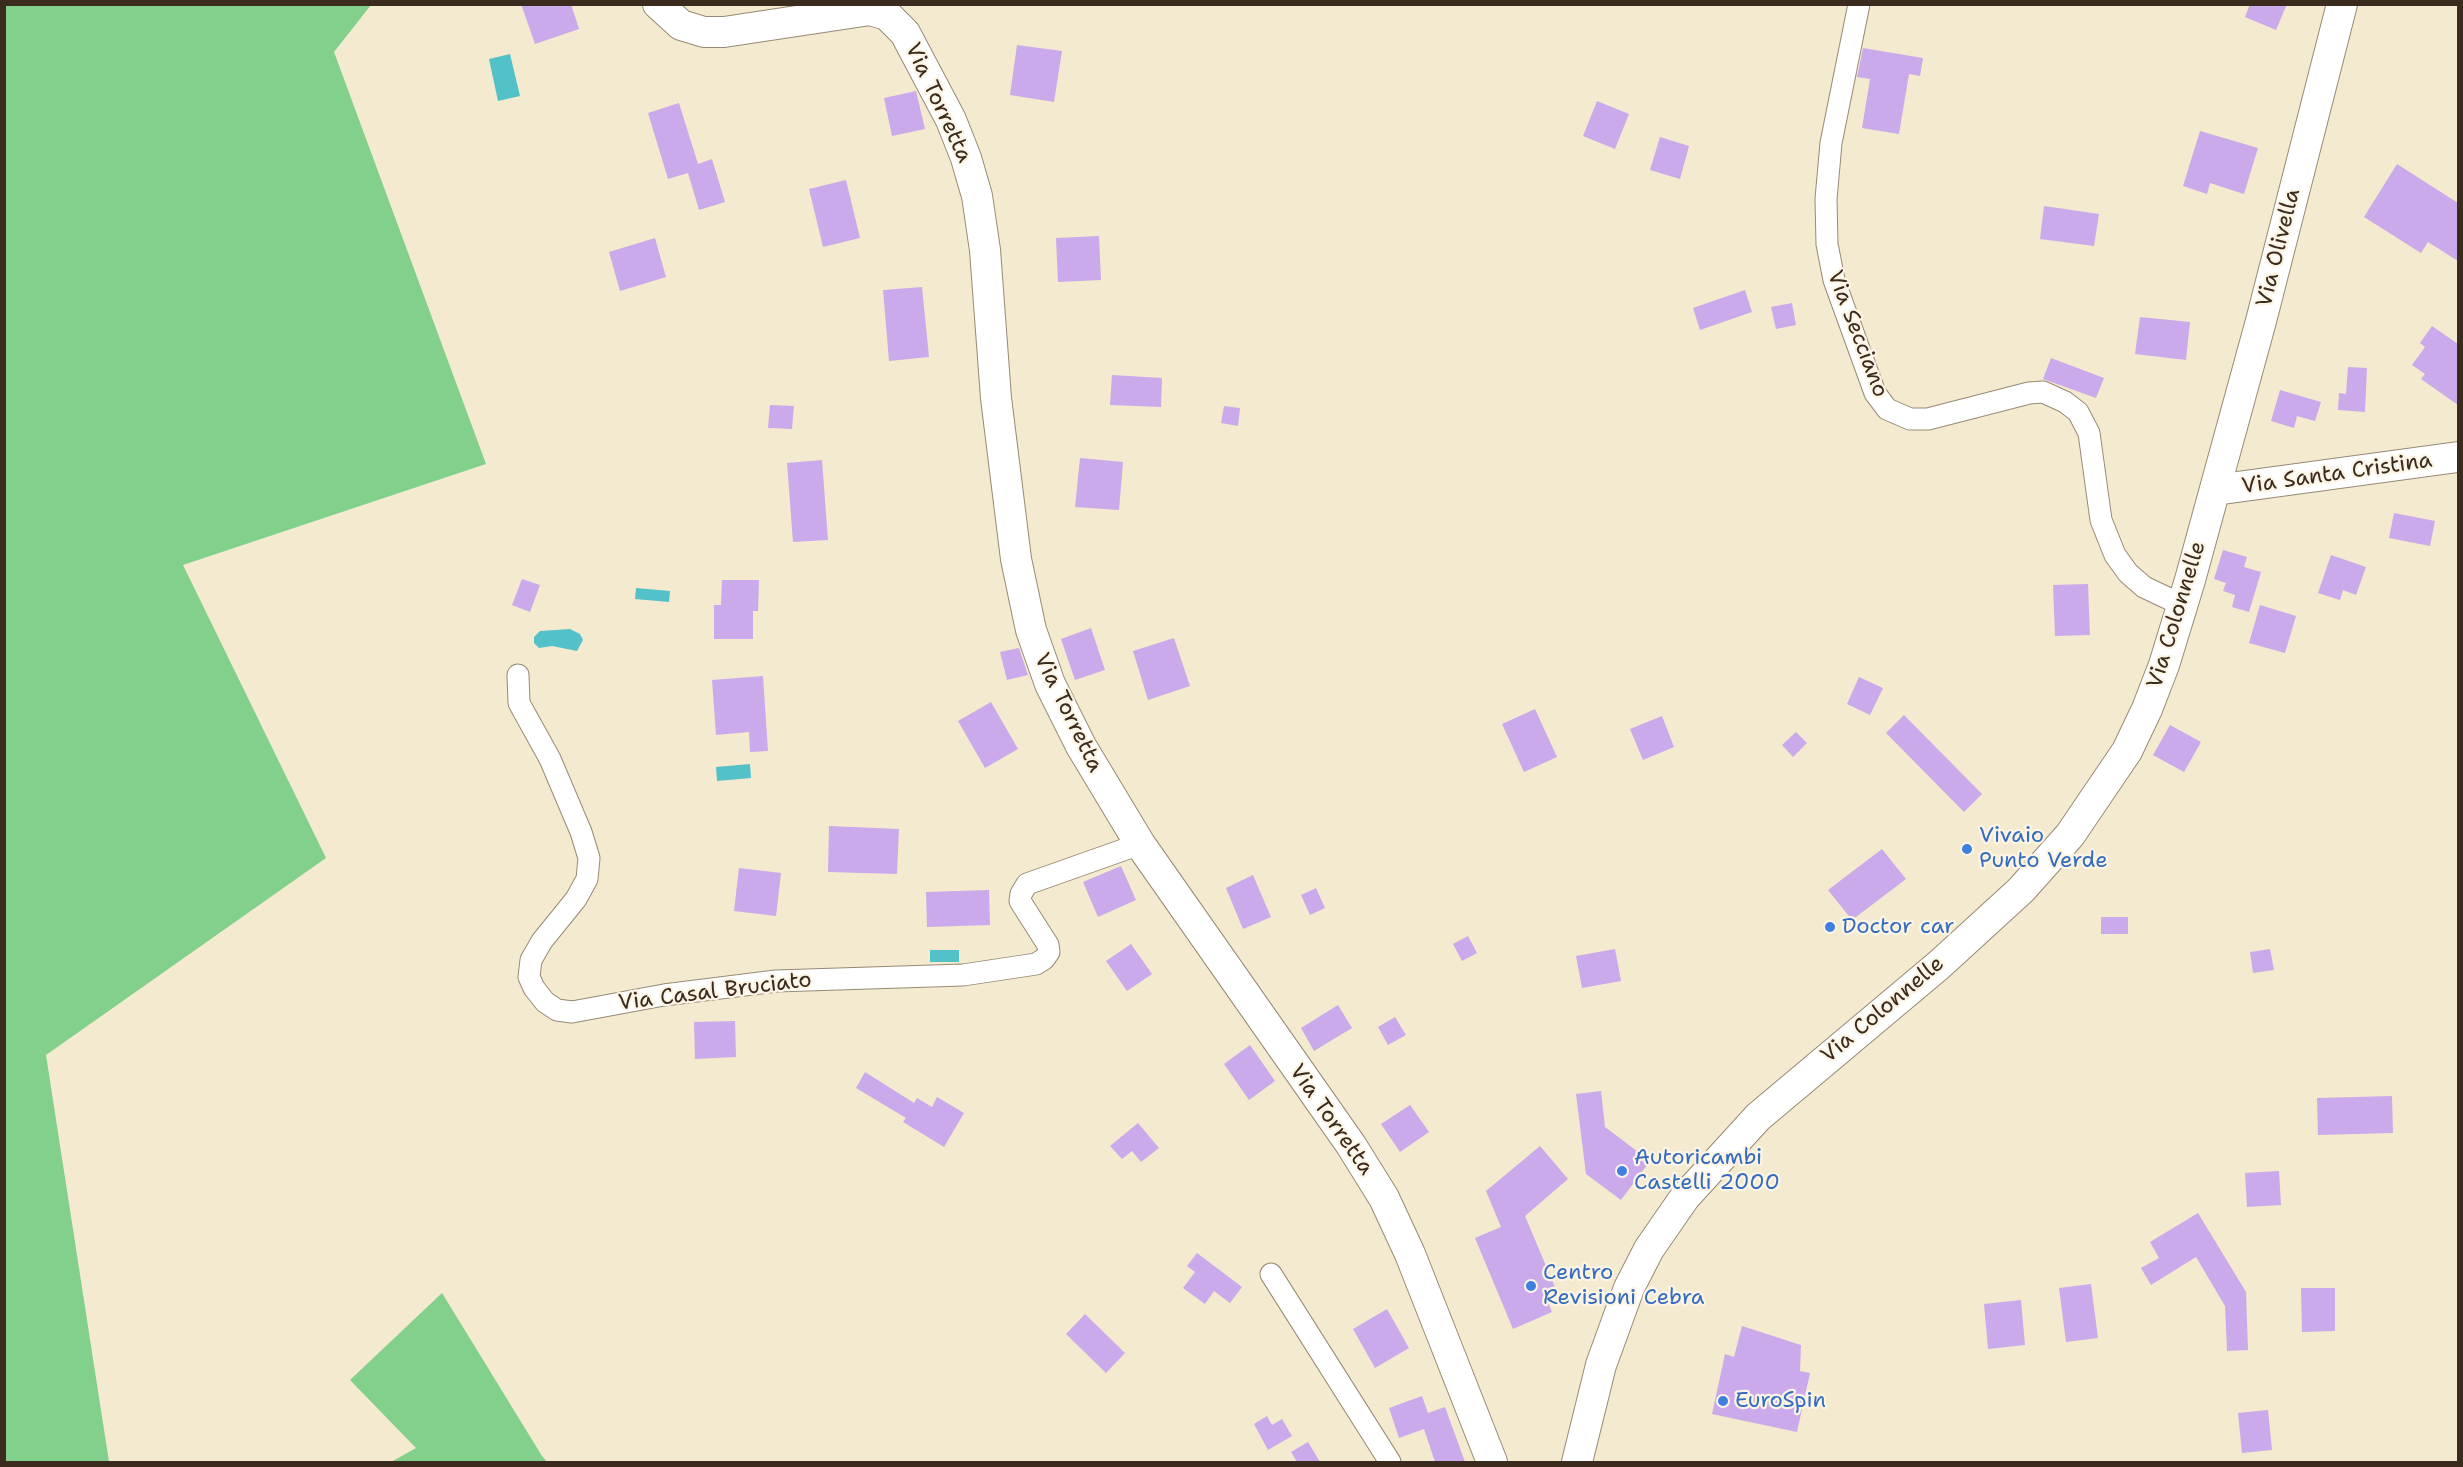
<!DOCTYPE html>
<html>
<head>
<meta charset="utf-8">
<style>
	body { margin:0 }
	#map { position:relative; width:2463px; height:1467px; overflow:hidden; background:#f3eacf; font-family:"Shantell Sans",sans-serif }
	canvas { display:block }
	.frame { position:absolute; inset:0; border:6px solid #3b2a1e; pointer-events:none }
</style>
</head>
<body>
<div id="map">
<canvas width="2463" height="1467"></canvas>
<div class="frame"></div>
</div>
<script>
const g = document.querySelector('canvas').getContext('2d');
g.lineJoin = 'round';
function paint(path, color) {
  g.fillStyle = color;
  g.fill(path, 'evenodd');
}
function toPath(rows) {
  const path = new Path2D();
  for (const r of rows) {
    path.moveTo(r[0], r[1]);
    for (let i = 2; i < r.length; i += 2) path.lineTo(r[i], r[i + 1]);
  }
  return path;
}
function strokePath(path, color, width, dash) {
  g.strokeStyle = color;
  g.lineWidth = width;
  g.lineCap = dash ? 'butt' : 'round';
  g.setLineDash(dash || []);
  g.stroke(path);
}
function drawText(font, color, halo, rows, align = 'center') {
  g.font = font + ' "Shantell Sans",sans-serif';
  g.lineWidth = 4.5;
  g.setLineDash([]);
  g.textBaseline = 'middle';
  g.strokeStyle = halo;
  g.fillStyle = color;
  for (const [text, x, y, turn = 0] of rows) {
    g.save();
    g.translate(x, y);
    g.rotate((+turn || 0) * Math.PI / 180);
    g.textAlign = isNaN(turn) ? turn : align;
    if (halo) g.strokeText(text, 0, 0);
    g.fillText(text, 0, 0);
    g.restore();
  }
}
const green = toPath([
	[5,4,371,5,334,52,486,464,183,565,326,858,46,1055,109,1462,5,1462],
	[442,1293,542,1456,547,1462,391,1462,416,1448,350,1380]
]);
const water = toPath([
	[510,54,520,96,498,101,489,59],
	[636,588,670,591,669,602,635,599],
	[570,629,580,634,583,640,577,651,552,646,539,648,534,643,534,637,540,631],
	[750,764,751,778,717,781,716,767],
	[930,950,959,950,959,962,930,962]
]);
const building = toPath([
	[521,4,571,4,579,29,535,44],
	[2250,4,2287,4,2276,30,2245,17],
	[1017,45,1062,51,1054,102,1010,95],
	[1863,48,1923,58,1920,76,1909,74,1899,134,1862,128,1870,79,1857,77],
	[916,91,925,129,892,136,884,98],
	[1597,101,1629,114,1615,149,1583,136],
	[679,103,698,164,712,159,725,202,699,210,688,173,668,179,648,113],
	[2200,131,2258,148,2244,194,2210,183,2207,194,2183,186],
	[1660,137,1689,146,1680,179,1650,170],
	[2397,164,2458,203,2458,261,2428,242,2421,253,2364,217],
	[846,180,860,238,823,247,809,189],
	[2044,206,2099,214,2094,246,2040,239],
	[1099,236,1101,280,1058,282,1056,238],
	[655,238,666,277,620,291,609,252],
	[922,287,929,357,889,361,883,290],
	[1745,290,1752,312,1700,330,1693,308],
	[1792,303,1796,325,1776,329,1771,307],
	[2140,317,2190,322,2186,360,2135,354],
	[2432,326,2458,344,2458,405,2421,379,2425,374,2412,365,2425,347,2420,343],
	[2051,358,2104,378,2096,398,2043,379],
	[2348,367,2367,368,2365,412,2338,410,2339,393,2346,394],
	[1112,375,1162,378,1161,407,1110,405],
	[2280,390,2321,402,2315,421,2297,416,2294,428,2271,421],
	[770,405,794,406,792,429,768,428],
	[1224,406,1240,408,1238,426,1221,423],
	[1080,458,1123,462,1119,510,1075,507],
	[822,460,828,540,793,542,787,463],
	[2394,513,2435,521,2430,546,2389,538],
	[2223,550,2247,557,2244,567,2261,572,2249,612,2232,607,2235,595,2223,591,2226,583,2214,579],
	[2331,555,2366,567,2356,595,2343,590,2340,600,2318,593],
	[522,579,540,585,530,612,512,605],
	[722,580,759,580,758,611,753,611,753,639,714,639,714,605,721,605],
	[2088,584,2090,635,2055,636,2053,585],
	[2260,605,2296,616,2285,653,2249,643],
	[1091,628,1105,670,1075,680,1061,639],
	[1174,638,1190,686,1148,700,1133,651],
	[1019,648,1028,675,1007,680,1000,652],
	[763,676,768,751,750,752,749,732,716,735,712,680],
	[1859,677,1883,688,1870,715,1847,704],
	[991,702,1018,749,985,768,958,721],
	[1535,709,1557,757,1524,772,1502,724],
	[1904,715,1982,794,1964,812,1886,733],
	[1662,716,1674,747,1643,760,1630,729],
	[2170,725,2201,742,2184,772,2153,755],
	[1796,732,1807,743,1793,757,1782,745],
	[829,826,899,829,897,874,828,872],
	[1882,849,1906,879,1852,920,1828,890],
	[1121,866,1136,900,1098,917,1083,882],
	[739,868,781,873,776,916,734,911],
	[1253,875,1271,917,1243,929,1226,888],
	[1316,888,1325,908,1310,915,1301,895],
	[989,890,990,925,927,927,926,892],
	[2101,917,2128,917,2128,934,2101,934],
	[1468,936,1477,953,1462,961,1453,944],
	[1131,944,1152,974,1127,991,1106,961],
	[1615,949,1621,981,1582,988,1576,956],
	[2270,949,2274,970,2253,973,2250,952],
	[1338,1005,1352,1028,1314,1051,1301,1028],
	[1395,1017,1406,1035,1388,1045,1378,1027],
	[735,1021,736,1057,695,1059,694,1022],
	[1250,1045,1275,1081,1249,1100,1224,1064],
	[865,1072,914,1103,917,1098,932,1107,937,1097,964,1113,944,1147,903,1122,906,1118,856,1088],
	[1601,1091,1605,1127,1650,1161,1621,1200,1586,1174,1576,1094],
	[2392,1096,2393,1133,2318,1135,2317,1098],
	[1410,1105,1429,1132,1400,1152,1381,1124],
	[1138,1123,1159,1148,1141,1162,1132,1151,1122,1159,1110,1146],
	[1540,1146,1568,1179,1525,1216,1557,1292,1546,1297,1552,1312,1513,1329,1475,1238,1501,1227,1486,1191],
	[2279,1171,2281,1205,2247,1207,2245,1173],
	[2198,1213,2246,1292,2248,1350,2227,1351,2225,1306,2196,1257,2151,1285,2141,1268,2159,1258,2150,1242],
	[1197,1253,1242,1287,1230,1303,1214,1291,1205,1304,1183,1288,1195,1272,1187,1266],
	[2091,1284,2098,1338,2066,1342,2059,1288],
	[2301,1288,2335,1288,2335,1331,2302,1332],
	[2021,1300,2025,1345,1988,1349,1984,1304],
	[1387,1309,1409,1348,1375,1368,1353,1329],
	[1085,1314,1125,1353,1106,1373,1066,1334],
	[1742,1326,1801,1345,1800,1371,1810,1373,1797,1432,1712,1414,1725,1354,1734,1357],
	[1422,1396,1428,1413,1445,1407,1465,1462,1435,1462,1424,1429,1399,1438,1389,1408],
	[2268,1410,2272,1450,2242,1453,2238,1413],
	[1267,1416,1272,1425,1282,1419,1292,1436,1268,1450,1254,1424],
	[1308,1442,1320,1462,1297,1462,1291,1452]
]);
const street = toPath([
	[1859,4,1831,143,1826,199,1827,244,1834,280,1875,393,1887,409,1910,419,1928,419,2029,393,2043,392,2065,402,2078,412,2089,433,2101,520,2115,555,2128,573,2144,587,2182,605],
	[518,675,519,703,550,759,581,832,589,858,587,879,576,899,542,941,531,960,529,977,534,988,545,1002,557,1010,572,1012,664,995,776,981,963,975,1036,964,1044,959,1049,952,1048,945,1020,901,1021,894,1027,884,1140,844],
	[1271,1274,1390,1462]
]);
const secondary = toPath([
	[658,4,681,25,704,32,724,32,870,10,887,15,905,33,951,120,966,158,977,196,985,250,996,398,1016,559,1031,630,1050,684,1081,746,1140,844,1351,1145,1384,1198,1410,1254,1492,1462],
	[2215,490,2458,457],
	[1577,1462,1601,1365,1629,1288,1649,1249,1685,1197,1758,1117,1939,965,2021,890,2070,835,2127,751,2147,709,2164,665,2190,580,2261,321,2342,4]
]);
const markers = [
	[1967,849,6,"#3f7fe0"],
	[1830,927,6,"#3f7fe0"],
	[1622,1171,6,"#3f7fe0"],
	[1531,1286,6,"#3f7fe0"],
	[1723,1401,6,"#3f7fe0"]
];
const streetNames = [
	["Via Torretta",938,103,65],
	["Via Olivella",2279,248,-76],
	["Via Secciano",1857,334,69],
	["Via Santa Cristina",2337,474,-8],
	["Via Colonnelle",2177,615,-73],
	["Via Torretta",1068,713,64],
	["Via Casal Bruciato",715,992,-7],
	["Via Colonnelle",1883,1010,-40],
	["Via Torretta",1331,1120,55]
];
const shopNames = [
	["Vivaio",1979,836],
	["Punto Verde",1979,861],
	["Doctor car",1842,927],
	["Autoricambi",1634,1158],
	["Castelli 2000",1634,1183],
	["Centro",1543,1273],
	["Revisioni Cebra",1543,1298],
	["EuroSpin",1735,1401]
];
paint(green, '#83cf8c');
paint(water, '#53c1c8');
paint(building, '#caaaea');
strokePath(street, '#978a76', 23);
strokePath(secondary, '#978a76', 32);
strokePath(street, '#fff', 21);
strokePath(secondary, '#fff', 30);
for (const [x, y, r, color] of markers) {
  const dot = new Path2D();
  dot.arc(x, y, r, 0, 2 * Math.PI);
  g.fillStyle = color;
  g.fill(dot);
  strokePath(dot, '#fcf5e5', 2);
}
drawText('22px', '#3b2a1e', '#fcf5e5', streetNames);
drawText('22px', '#366cbe', '#fcf5e5', shopNames, 'left');
</script>
</body>
</html>
